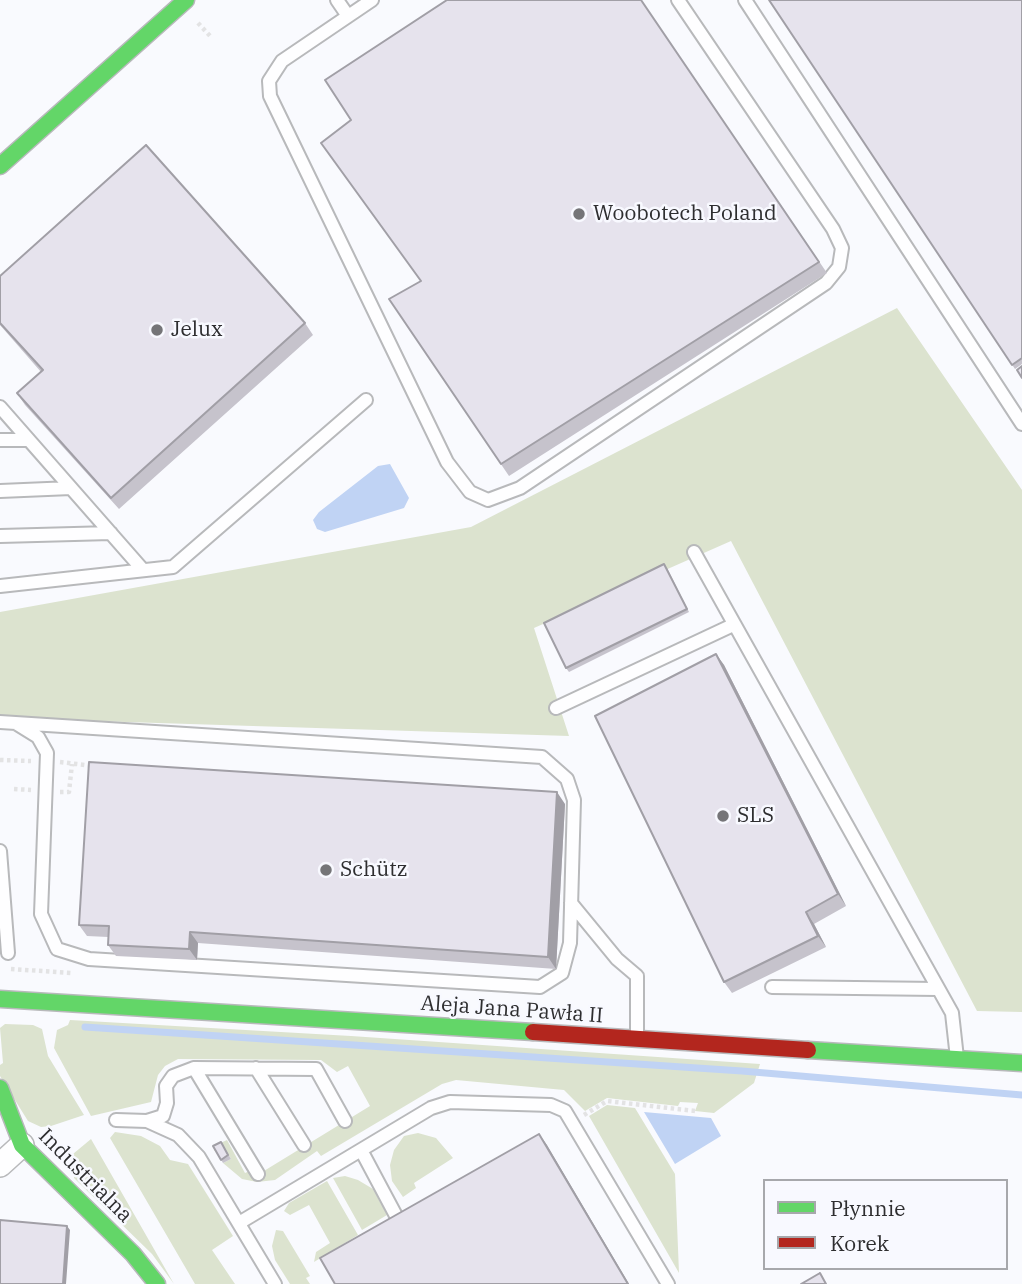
<!DOCTYPE html>
<html>
<head>
<meta charset="utf-8">
<style>
	body { margin:0 }
	#map { position:relative; width:1022px; height:1284px; overflow:hidden; background:#f9fafe; font-family:"IBM Plex Serif",serif }
	canvas { display:block }
	.legend { position:absolute; left:763px; top:1179px; width:245px; height:91px; box-sizing:border-box; background:#f8f9ff; border:2px solid #a7a8ac; margin:0; padding:9px 12px; list-style:none; font-size:21px; color:#2e2e30 }
	.legend li { display:flex; align-items:center; gap:14px; height:35px }
	.legend b { width:35px; border:2px solid #a7a8ac }
</style>
</head>
<body>
<div id="map">
<canvas width="1022" height="1284"></canvas>
<ul class="legend">
<li><b style="height:9px;background:#63d668"></b>Płynnie</li>
<li><b style="height:9px;background:#b3261e"></b>Korek</li>
</ul>
</div>
<script>
const g = document.querySelector('canvas').getContext('2d');
g.lineJoin = 'round';
function paint(path, color) {
  g.fillStyle = color;
  g.fill(path, 'evenodd');
}
function toPath(rows) {
  const path = new Path2D();
  for (const r of rows) {
    path.moveTo(r[0], r[1]);
    for (let i = 2; i < r.length; i += 2) path.lineTo(r[i], r[i + 1]);
  }
  return path;
}
function strokePath(path, color, width, dash) {
  g.strokeStyle = color;
  g.lineWidth = width;
  g.lineCap = dash ? 'butt' : 'round';
  g.setLineDash(dash || []);
  g.stroke(path);
}
function drawText(font, color, halo, rows, align = 'center') {
  g.font = font + ' "IBM Plex Serif",serif';
  g.lineWidth = 5;
  g.setLineDash([]);
  g.textBaseline = 'middle';
  g.strokeStyle = halo;
  g.fillStyle = color;
  for (const [text, x, y, turn = 0] of rows) {
    g.save();
    g.translate(x, y);
    g.rotate((+turn || 0) * Math.PI / 180);
    g.textAlign = isNaN(turn) ? turn : align;
    if (halo) g.strokeText(text, 0, 0);
    g.fillText(text, 0, 0);
    g.restore();
  }
}
const green = toPath([
	[897,308,1022,490,1022,1012,977,1011,731,541,534,628,569,736,0,718,0,612,471,527],
	[70,1020,351,1036,760,1064,754,1083,714,1113,695,1111,698,1103,680,1102,678,1106,607,1098,585,1111,564,1090,456,1080,442,1084,321,1156,317,1151,275,1180,257,1182,242,1179,223,1163,231,1159,223,1146,214,1151,216,1145,227,1140,245,1173,252,1170,259,1174,370,1106,348,1066,337,1072,321,1060,178,1059,165,1066,158,1075,151,1102,91,1116,54,1048,57,1030,68,1025],
	[5,1024,33,1025,42,1029,48,1056,84,1115,51,1126,41,1127,28,1121,0,1076,0,1065,3,1063,0,1028],
	[607,1105,635,1108,675,1174,679,1273,589,1116],
	[115,1132,141,1136,160,1146,170,1160,188,1164,233,1236,212,1250,235,1284,195,1284,110,1138],
	[418,1133,436,1138,453,1158,414,1183,416,1188,403,1197,392,1181,390,1165,394,1150,404,1136],
	[91,1139,174,1284,152,1254,74,1178,73,1154],
	[345,1176,358,1180,373,1189,387,1215,362,1230,333,1178],
	[327,1181,358,1235,314,1262,316,1252,330,1243,309,1205,290,1215,284,1211,289,1203],
	[276,1230,283,1231,310,1276,306,1278,310,1284,290,1284,275,1260,272,1246]
]);
const water = toPath([
	[390,464,409,498,404,508,325,532,317,529,313,520,319,512,378,466],
	[644,1112,711,1118,721,1136,675,1164]
]);
const stream = toPath([
	[85,1027,742,1071,1022,1095]
]);
const path = toPath([
	[198,23,211,37],
	[0,760,31,761],
	[60,762,93,766],
	[14,789,31,790],
	[60,792,69,792,72,764],
	[11,969,72,973],
	[584,1115,607,1101,695,1111]
]);
const lane = toPath([
	[337,0,348,16],
	[372,0,282,61,269,81,270,96,447,462,470,492,488,500,520,488,826,283,839,267,842,248,833,229,678,0],
	[745,0,1022,424],
	[0,407,143,570],
	[0,440,29,440],
	[0,491,71,488],
	[0,536,111,533],
	[694,552,952,1013,957,1058],
	[0,586,173,567,366,400],
	[556,708,733,625],
	[0,722,542,757,567,779,574,800,570,943,562,973,540,987,89,959,57,949,41,914,47,753,38,737,17,724],
	[0,851,8,953],
	[571,903,617,959,637,976,637,1038],
	[772,987,938,989],
	[194,1068,258,1174],
	[256,1068,304,1145],
	[116,1120,147,1121,178,1135,199,1157,275,1284],
	[147,1121,163,1116,167,1103,166,1086,173,1076,194,1068,316,1069,345,1121],
	[361,1150,402,1227],
	[239,1223,431,1108,450,1102,551,1105,565,1111,668,1284]
]);
const street = toPath([
	[0,1165,22,1145]
]);
const fast = toPath([
	[0,166,186,0],
	[0,999,533,1032],
	[808,1050,1022,1063],
	[0,1088,22,1145,133,1254,157,1284]
]);
const jam = toPath([
	[533,1032,808,1050]
]);
const wall = toPath([
	[641,0,827,273,509,476,389,299,421,281,351,120],
	[769,0,1022,0,1022,364,1015,369],
	[0,276,305,323,313,335,119,509,25,405,17,393,41,372,0,325],
	[667,568,689,612,569,672,566,668],
	[716,654,724,665,846,906,814,924,826,947,732,993,724,982],
	[565,804,556,969,198,943,197,960,116,956,108,945,108,937,87,936,79,925],
	[221,1142,231,1159,223,1163,213,1146]
]);
const shadedWall = toPath([
	[716,654,724,665,846,906,838,894],
	[557,792,565,804,556,969,548,957],
	[806,912,814,924,826,947,818,936],
	[190,932,198,943,197,960,189,949],
	[539,1134,547,1145,629,1284,628,1284],
	[67,1226,70,1230,66,1284,63,1284]
]);
const building = toPath([
	[447,0,641,0,819,262,501,464,389,299,421,281,321,143,351,120,325,80,447,0],
	[769,0,1022,0,1022,358,1012,365,769,0],
	[146,145,305,323,111,498,17,393,43,370,0,323,0,276,146,145],
	[1022,366,1022,378,1017,370,1022,366],
	[664,564,687,609,566,668,544,623,664,564],
	[716,654,838,894,806,912,818,936,724,982,595,716,716,654],
	[89,762,557,792,548,957,190,932,189,949,108,945,109,926,79,925,89,762],
	[539,1134,628,1284,335,1284,320,1258,539,1134],
	[221,1142,228,1155,221,1160,213,1146,221,1142],
	[0,1220,67,1226,63,1284,0,1284,0,1220],
	[820,1273,826,1284,801,1284,820,1273]
]);
const markers = [
	[579,214,7,"#757578"],
	[157,330,7,"#757578"],
	[723,816,7,"#757578"],
	[326,870,7,"#757578"]
];
const poiNames = [
	["Woobotech Poland",593,214],
	["Jelux",171,330],
	["SLS",737,816],
	["Schütz",340,870]
];
const streetNames = [
	["Aleja Jana Pawła II",512,1010,4],
	["Industrialna",85,1176,45]
];
paint(green, '#dce3cf');
paint(water, '#c0d3f4');
strokePath(stream, '#c0d3f4', 7);
strokePath(lane, '#b8b9bb', 16);
strokePath(street, '#b8b9bb', 26);
strokePath(fast, '#b8b9bb', 19);
strokePath(jam, '#b8b9bb', 19);
strokePath(path, '#e3e3e4', 4.5, [3.5, 3.5]);
strokePath(lane, '#fefeff', 12);
strokePath(street, '#fefeff', 23);
strokePath(fast, '#63d668', 16);
strokePath(jam, '#b3261e', 16);
paint(wall, '#c6c3cc');
paint(shadedWall, '#a19fa6');
paint(building, '#e6e3ed');
strokePath(building, '#a19fa6', 2);
for (const [x, y, r, color] of markers) {
  const dot = new Path2D();
  dot.arc(x, y, r, 0, 2 * Math.PI);
  g.fillStyle = color;
  g.fill(dot);
  strokePath(dot, '#f8f9ff', 2.5);
}
drawText('21px', '#2e2e30', '#f8f9ff', poiNames, 'left');
drawText('21px', '#2e2e30', '#f8f9ff', streetNames);
</script>
</body>
</html>
